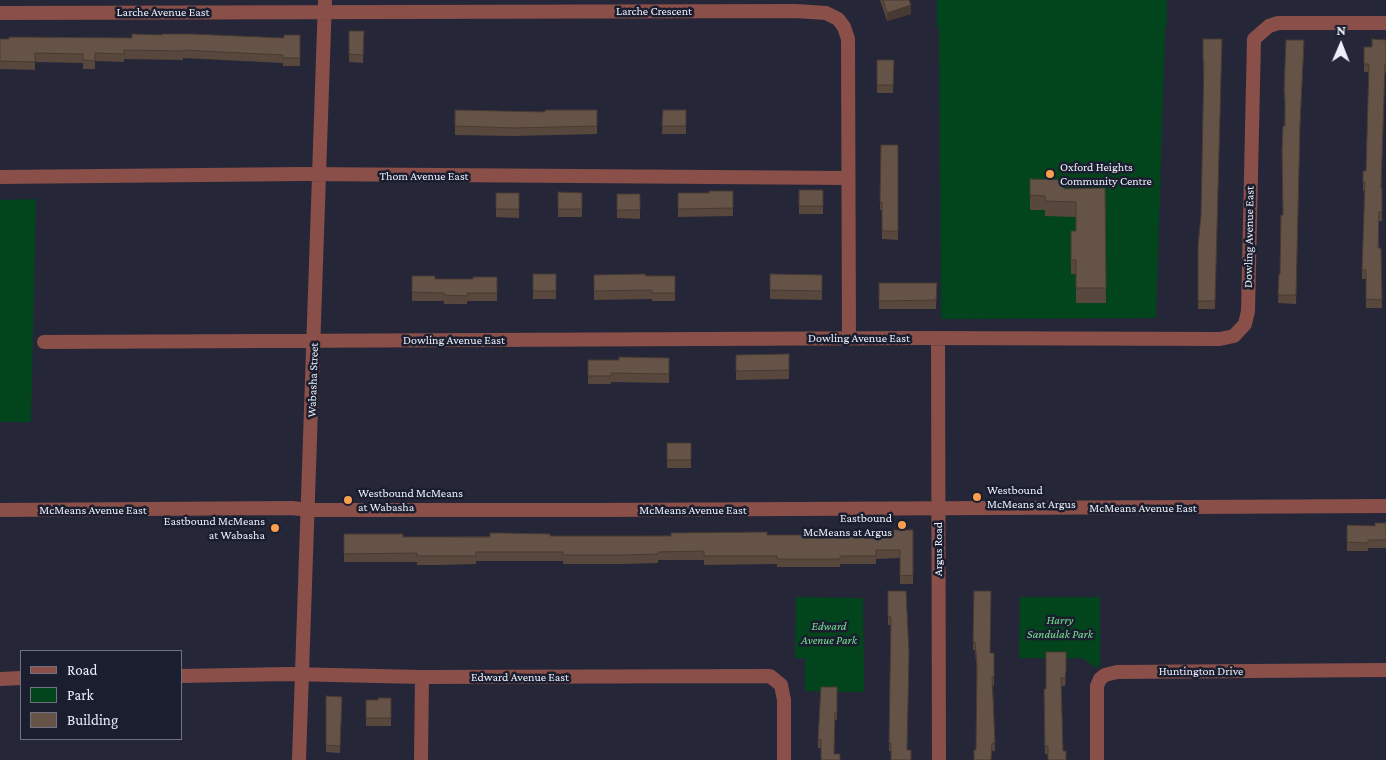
<!DOCTYPE html>
<html>
<head>
<meta charset="utf-8">
<style>
	body { margin:0 }
	#map { position:relative; width:1386px; height:760px; overflow:hidden; background:#252739; font-family:"Crimson Pro",serif }
	canvas { display:block }
	.legend { position:absolute; left:20px; top:650px; width:162px; height:90px; box-sizing:border-box; background:#1b1e2e; border:1px solid #6f7280; margin:0; padding:6px 9px; list-style:none; font-size:15px; color:#eceffb }
	.legend li { display:flex; align-items:center; gap:10px; height:25px }
	.legend b { width:25px; border:1px solid #6f7280 }
	.north { position:absolute; left:1316px; top:20px; width:50px; height:50px; -webkit-text-stroke:4px #1b1e2e; paint-order:stroke; rotate:1deg; font-size:14px; font-weight:700; line-height:20px; text-align:center; color:#eceffb }
	.north::after { content:''; display:block; margin:auto; width:18px; height:22px; background:#eceffb; clip-path:polygon(50% 0,100% 100%,50% 72%,0 100%) }
</style>
</head>
<body>
<div id="map">
<canvas width="1386" height="760"></canvas>
<ul class="legend">
<li><b style="height:6px;background:#8a4f48"></b>Road</li>
<li><b style="height:14px;background:#02451d"></b>Park</li>
<li><b style="height:14px;background:#665347"></b>Building</li>
</ul>
<div class="north">N</div>
</div>
<script>
const g = document.querySelector('canvas').getContext('2d');
g.lineJoin = 'round';
function paint(path, color) {
  g.fillStyle = color;
  g.fill(path, 'evenodd');
}
function toPath(rows) {
  const path = new Path2D();
  for (const r of rows) {
    path.moveTo(r[0], r[1]);
    for (let i = 2; i < r.length; i += 2) path.lineTo(r[i], r[i + 1]);
  }
  return path;
}
function strokePath(path, color, width, dash) {
  g.strokeStyle = color;
  g.lineWidth = width;
  g.lineCap = dash ? 'butt' : 'round';
  g.setLineDash(dash || []);
  g.stroke(path);
}
function drawText(font, color, halo, rows, align = 'center') {
  g.font = font + ' "Crimson Pro",serif';
  g.lineWidth = 5;
  g.setLineDash([]);
  g.textBaseline = 'middle';
  g.strokeStyle = halo;
  g.fillStyle = color;
  for (const [text, x, y, turn = 0] of rows) {
    g.save();
    g.translate(x, y);
    g.rotate((+turn || 0) * Math.PI / 180);
    g.textAlign = isNaN(turn) ? turn : align;
    if (halo) g.strokeText(text, 0, 0);
    g.fillText(text, 0, 0);
    g.restore();
  }
}
const green = toPath([
	[937,0,1167,0,1167,22,1165,30,1156,318,941,319,939,29,937,25],
	[36,199,31,422,0,422,0,200],
	[796,597,863,598,864,692,805,691,805,658,795,658],
	[1020,597,1100,597,1100,665,1097,668,1082,658,1019,658]
]);
const minor = toPath([
	[0,13,795,11,826,13,838,19,844,27,848,39,849,339],
	[0,177,303,174,847,178],
	[938,338,939,760],
	[44,342,924,338,1220,339,1234,336,1245,324,1248,311,1254,39,1269,26,1278,23,1386,23],
	[181,676,288,674,422,677,770,676,781,685,784,700,784,760],
	[0,679,21,678],
	[299,760,325,0],
	[421,760,422,677],
	[1097,760,1097,686,1100,679,1105,675,1117,672,1386,670]
]);
const tertiary = toPath([
	[0,510,292,508,308,510,597,510,1386,506]
]);
const wall = toPath([
	[880,0,909,0,911,14,887,21],
	[349,31,364,31,363,63,349,62],
	[162,35,284,38,300,35,300,66,283,66,283,63,183,58,183,60,124,59,124,62,95,61,95,69,83,69,83,63,35,62,35,70,0,69,0,39,132,38],
	[1203,39,1222,39,1215,309,1198,309,1198,245,1201,216,1204,69,1203,69],
	[1386,40,1386,73,1385,73,1381,188,1382,188,1382,221,1379,221,1379,248,1381,248,1382,308,1366,308,1366,279,1362,279,1362,270,1365,191,1363,191,1363,171,1366,171,1369,72,1364,72,1364,47,1372,47],
	[1304,49,1300,130,1296,304,1278,303,1279,274,1280,274,1283,215,1285,100,1284,100,1284,92],
	[877,60,894,60,893,93,877,93],
	[455,110,545,112,597,110,597,134,514,136,455,135],
	[663,110,686,110,686,134,662,134],
	[881,145,898,145,898,240,882,239,882,210,880,210],
	[1030,179,1065,189,1105,188,1106,303,1076,303,1076,274,1071,274,1071,231,1076,231,1076,217,1045,216,1045,210,1030,210],
	[799,190,823,190,823,214,799,214],
	[733,191,733,216,678,217,678,193,709,193],
	[558,192,582,193,582,217,558,217],
	[496,193,519,193,519,218,496,217],
	[617,194,640,194,640,219,617,218],
	[533,274,556,274,556,299,533,299],
	[770,274,822,275,822,300,770,299],
	[594,275,675,276,675,301,652,301,652,299,594,300],
	[412,276,435,279,473,279,497,277,497,301,467,301,467,304,444,304,444,301,412,301],
	[879,283,937,283,936,309,879,309],
	[789,354,789,379,736,380,736,355],
	[669,358,669,383,611,382,611,384,588,384,588,360,619,360],
	[667,443,691,443,691,468,667,468],
	[1386,523,1386,548,1368,548,1368,551,1347,551,1347,525,1375,526],
	[913,530,913,584,900,584,900,558,876,559,876,564,840,564,840,567,777,567,777,564,704,565,704,560,658,560,658,563,623,564,563,564,563,561,476,561,476,564,440,565,417,565,417,562,344,562,344,534,403,537,850,535],
	[888,591,907,750,911,750,911,760,891,760,891,751,889,751,891,625,888,625],
	[974,591,990,653,994,653,994,686,993,686,995,751,976,750,977,673,975,650,973,650],
	[1046,652,1066,679,1065,686,1061,686,1048,754,1045,754,1044,721,1046,689],
	[837,687,837,720,835,720,834,754,840,760,821,748,818,748,818,739],
	[326,696,342,697,340,753,326,752],
	[391,698,391,726,366,726,366,700,378,700]
]);
const shadedWall = toPath([
	[911,5,911,14,887,21,887,13],
	[1066,670,1066,679,1065,686,1065,678]
]);
const building = toPath([
	[883,0,909,0,911,5,887,13,883,0],
	[349,31,364,31,363,55,349,54,349,31],
	[132,34,162,35,162,34,191,34,284,38,284,35,300,35,300,58,283,58,283,55,183,50,183,51,124,50,124,54,95,53,95,61,83,60,83,54,35,53,35,62,0,61,0,39,9,39,9,37,132,38,132,34],
	[1203,39,1222,39,1215,301,1198,301,1198,245,1201,216,1204,60,1203,60,1203,39],
	[1372,39,1386,40,1386,64,1385,64,1381,188,1382,188,1382,212,1379,212,1378,248,1381,248,1382,300,1366,299,1366,270,1362,270,1365,182,1363,182,1363,171,1366,171,1369,64,1364,64,1364,47,1372,47,1372,39],
	[1286,40,1304,40,1300,122,1296,295,1278,295,1279,274,1280,274,1281,215,1283,215,1282,151,1283,126,1285,126,1285,92,1284,92,1286,40],
	[877,60,894,60,893,85,877,85,877,60],
	[455,110,545,112,545,110,597,110,597,126,514,128,455,126,455,110],
	[663,110,686,110,686,126,662,126,663,110],
	[881,145,898,145,898,231,882,231,882,202,880,202,881,145],
	[1030,179,1065,180,1064,189,1105,188,1106,288,1076,288,1076,260,1071,260,1071,231,1076,231,1076,202,1045,201,1045,196,1030,195,1030,179],
	[799,190,823,190,823,206,799,206,799,190],
	[709,191,733,191,733,208,678,209,678,193,709,193,709,191],
	[558,192,582,193,582,209,558,209,558,192],
	[496,193,519,193,519,209,496,209,496,193],
	[617,194,640,194,640,210,617,210,617,194],
	[533,274,556,274,556,291,533,291,533,274],
	[645,274,645,276,675,276,675,293,652,293,652,290,594,291,594,275,645,274],
	[770,274,822,275,822,291,770,290,770,274],
	[412,276,435,276,435,279,473,279,473,277,497,277,497,293,467,293,467,296,444,295,444,293,412,292,412,276],
	[879,283,937,283,936,300,879,301,879,283],
	[789,354,789,370,736,371,736,355,789,354],
	[619,357,669,358,669,374,611,373,611,376,588,376,588,360,619,360,619,357],
	[667,443,691,443,691,460,667,460,667,443],
	[1375,523,1386,523,1386,540,1368,540,1368,543,1347,542,1347,525,1375,526,1375,523],
	[887,530,913,530,913,575,900,576,900,550,876,550,876,556,840,556,840,559,777,559,777,556,704,556,704,551,658,552,658,554,623,555,563,555,563,552,476,552,476,556,417,556,417,553,344,554,344,534,403,534,403,537,490,537,490,533,502,533,550,534,550,536,671,536,671,533,767,532,767,535,850,535,850,532,887,532,887,530],
	[888,591,906,591,909,653,907,750,911,750,911,760,891,760,891,743,889,743,891,617,888,617,888,591],
	[974,591,991,591,990,653,994,653,994,677,992,677,995,743,992,743,991,760,974,760,974,750,976,750,977,665,975,642,973,642,974,591],
	[1046,652,1066,652,1066,670,1065,678,1061,678,1063,751,1066,751,1066,760,1048,760,1048,746,1045,746,1044,689,1046,689,1046,652],
	[821,687,837,687,837,712,835,712,834,754,840,754,840,760,821,760,821,740,818,739,821,687],
	[326,696,342,697,340,746,326,745,326,696],
	[378,698,391,698,391,718,366,718,366,700,378,700,378,698]
]);
const markers = [
	[1050,174,5,"#fa9f4e"],
	[977,497,5,"#fa9f4e"],
	[348,500,5,"#fa9f4e"],
	[902,525,5,"#fa9f4e"],
	[275,528,5,"#fa9f4e"]
];
const streetNames = [
	["Larche Crescent",654,11],
	["Larche Avenue East",163,12],
	["Thom Avenue East",424,176],
	["Dowling Avenue East",1249,237,-89],
	["Dowling Avenue East",859,338],
	["Dowling Avenue East",454,340],
	["Wabasha Street",313,380,-88],
	["McMeans Avenue East",1143,508],
	["McMeans Avenue East",93,510],
	["McMeans Avenue East",693,510],
	["Argus Road",938,549,-90],
	["Huntington Drive",1201,671],
	["Edward Avenue East",520,677]
];
const poiNames = [
	["Oxford Heights",1060,167],
	["Community Centre",1060,181],
	["Westbound",987,490],
	["McMeans at Argus",987,504],
	["Westbound McMeans",358,493],
	["at Wabasha",358,507],
	["Eastbound",892,518,"right"],
	["McMeans at Argus",892,532,"right"],
	["Eastbound McMeans",265,521,"right"],
	["at Wabasha",265,535,"right"]
];
const parkNames = [
	["Harry",1060,620],
	["Sandulak Park",1060,634],
	["Edward",829,626],
	["Avenue Park",829,640]
];
paint(green, '#02451d');
strokePath(minor, '#8a4f48', 14);
strokePath(tertiary, '#8a4f48', 14);
paint(wall, '#58473d');
paint(shadedWall, '#473a32');
paint(building, '#665347');
strokePath(building, '#473a32', 1);
for (const [x, y, r, color] of markers) {
  const dot = new Path2D();
  dot.arc(x, y, r, 0, 2 * Math.PI);
  g.fillStyle = color;
  g.fill(dot);
  strokePath(dot, '#1b1e2e', 2);
}
drawText('12px', '#eceffb', '#1b1e2e', streetNames);
drawText('12px', '#eceffb', '#1b1e2e', poiNames, 'left');
drawText('italic 12px', '#77e293', '#1b1e2e', parkNames);
</script>
</body>
</html>
